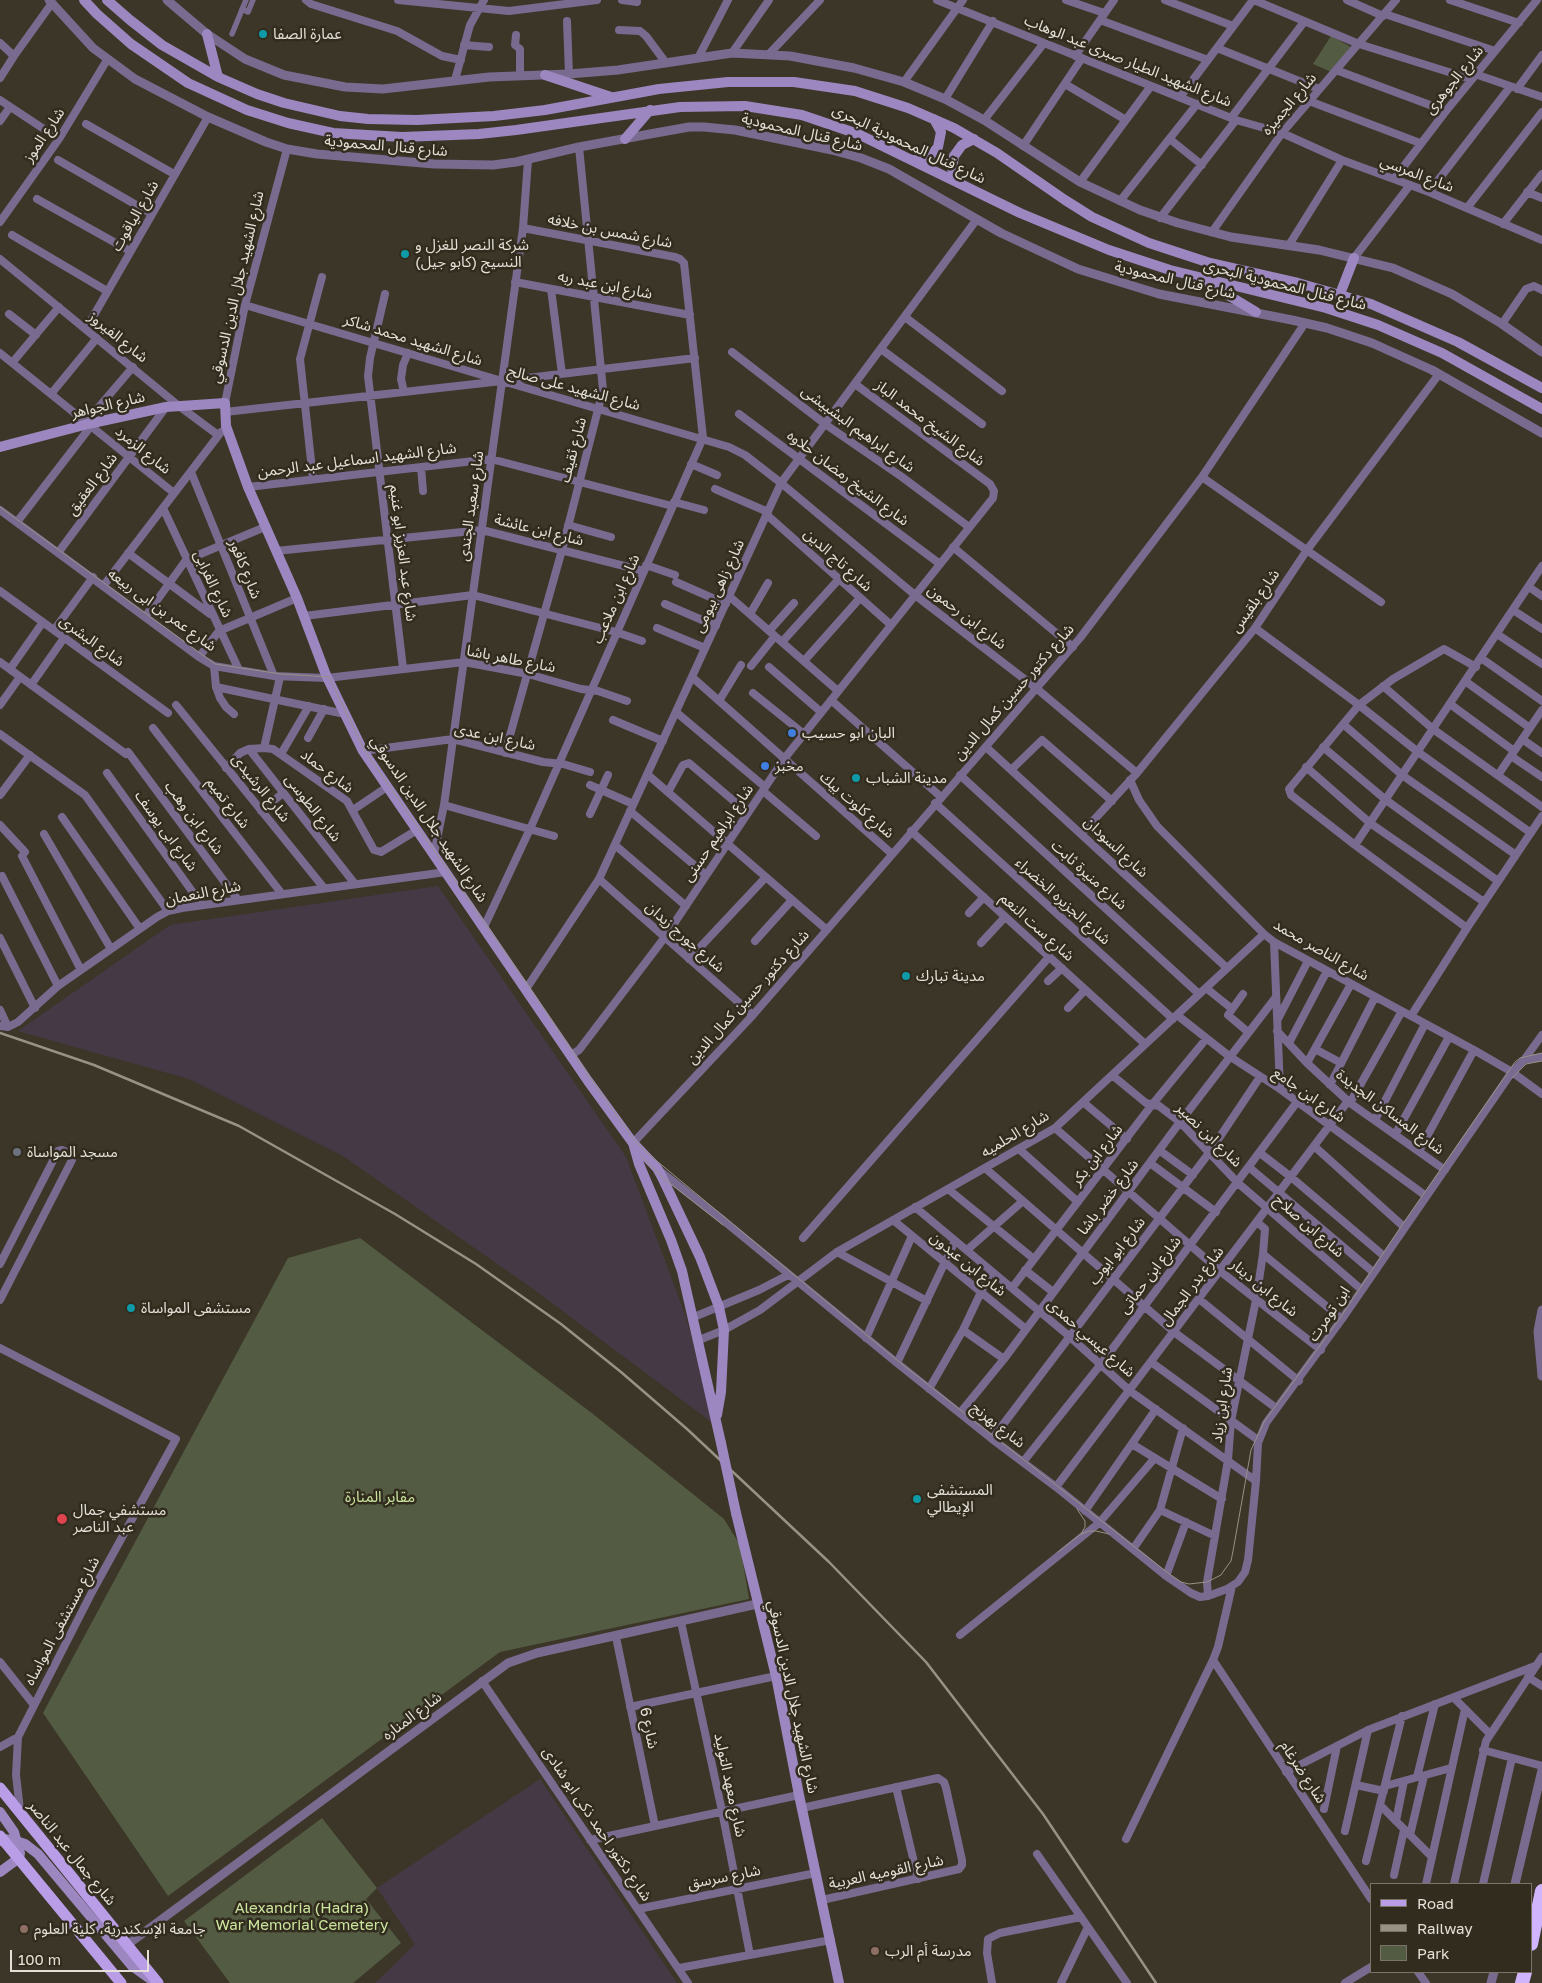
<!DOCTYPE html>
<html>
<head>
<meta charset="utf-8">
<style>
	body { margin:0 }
	#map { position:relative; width:1542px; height:1983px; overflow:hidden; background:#3b3627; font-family:"Golos Text",sans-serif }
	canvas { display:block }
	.legend { position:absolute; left:1370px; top:1883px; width:162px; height:90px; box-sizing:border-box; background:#312c1d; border:1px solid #797467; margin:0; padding:6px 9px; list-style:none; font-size:15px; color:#e4e0d7 }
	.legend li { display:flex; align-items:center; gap:10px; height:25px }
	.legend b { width:25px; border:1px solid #797467 }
	.scale { position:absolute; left:10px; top:1950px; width:139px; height:22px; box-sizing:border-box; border:2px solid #e4e0d7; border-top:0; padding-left:6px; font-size:15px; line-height:18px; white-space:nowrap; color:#e4e0d7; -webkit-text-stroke:4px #312c1d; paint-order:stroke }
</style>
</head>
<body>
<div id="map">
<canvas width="1542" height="1983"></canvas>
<ul class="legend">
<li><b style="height:6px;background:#b99de6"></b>Road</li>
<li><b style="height:6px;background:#969286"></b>Railway</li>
<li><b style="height:14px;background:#535c43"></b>Park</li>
</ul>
<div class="scale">100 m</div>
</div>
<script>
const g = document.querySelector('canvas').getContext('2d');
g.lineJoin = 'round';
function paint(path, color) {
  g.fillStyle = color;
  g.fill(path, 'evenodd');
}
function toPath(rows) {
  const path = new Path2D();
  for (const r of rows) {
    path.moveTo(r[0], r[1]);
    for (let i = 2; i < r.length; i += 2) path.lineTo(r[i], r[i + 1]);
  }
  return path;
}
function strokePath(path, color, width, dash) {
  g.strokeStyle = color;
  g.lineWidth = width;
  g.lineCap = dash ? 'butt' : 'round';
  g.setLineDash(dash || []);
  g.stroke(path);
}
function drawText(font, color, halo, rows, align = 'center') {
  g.font = font + ' "Golos Text","Noto Sans Arabic",sans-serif';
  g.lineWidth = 5;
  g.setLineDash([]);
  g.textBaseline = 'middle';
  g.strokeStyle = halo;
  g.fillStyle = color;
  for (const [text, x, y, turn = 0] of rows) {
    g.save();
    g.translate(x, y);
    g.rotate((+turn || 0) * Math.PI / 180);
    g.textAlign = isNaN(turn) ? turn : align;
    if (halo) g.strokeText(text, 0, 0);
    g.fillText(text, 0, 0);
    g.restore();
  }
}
const industrial = toPath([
	[438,886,626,1157,686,1317,714,1424,536,1291,343,1156,189,1079,18,1031,170,925],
	[540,1779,677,1983,375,1983,415,1944,377,1888]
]);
const green = toPath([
	[1331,36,1353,48,1333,71,1329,71,1313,64],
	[360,1238,593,1414,724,1519,740,1545,749,1599,500,1652,168,1896,43,1713,288,1258],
	[322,1818,377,1888,366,1899,401,1943,353,1983,230,1983,184,1921]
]);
const pedestrian = toPath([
	[242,9,248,12,253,0],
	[232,34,246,0]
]);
const minor = toPath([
	[306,0,311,4,397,31,442,56,461,60],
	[398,0,509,11,597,0],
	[622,0,637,2],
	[937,0,1236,120,1282,133,1342,160,1429,192,1542,240],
	[1066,0,1104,13],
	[1165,0,1233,26],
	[1254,0,1359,44,1471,79],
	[1347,0,1383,16],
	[1450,0,1519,23],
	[1385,14,1495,51],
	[1100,20,1208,60],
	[567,21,569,74],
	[619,30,640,31,646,36,666,63],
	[516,35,515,45,520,49,520,76],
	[0,43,14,56,0,78],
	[464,45,489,47],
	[1217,48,1319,89],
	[732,53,769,0],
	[769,54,820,0],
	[14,56,52,3],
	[1075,56,1114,0],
	[698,58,728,0],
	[1336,70,1446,111],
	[1475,74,1542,97],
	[455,80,470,25,484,0],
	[904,82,963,0],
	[1065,84,1126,120],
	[1517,89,1542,55],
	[1180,97,1253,0],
	[945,99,993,21],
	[0,100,59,139],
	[1309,101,1420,143],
	[1231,118,1304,22],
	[984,120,1044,43],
	[0,121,10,107],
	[86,124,174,174],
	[1171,140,1202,165],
	[1023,146,1082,58],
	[58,160,152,214],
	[1394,179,1446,111,1537,0],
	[1080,182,1151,86],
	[1429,192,1510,87],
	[1527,192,1542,198],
	[37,199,130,251],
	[1120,201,1197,104],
	[1467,208,1542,112],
	[1160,218,1236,120],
	[0,222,59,139,107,60],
	[1503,224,1542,174],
	[1212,232,1282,133,1396,0],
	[12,235,107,291],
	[1289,245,1342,160],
	[1354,258,1410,185],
	[0,259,179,406,218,435],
	[515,282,690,315],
	[551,289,562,374],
	[385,294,370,358,368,376,403,668],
	[245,305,502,381,695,358],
	[9,314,36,335],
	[905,317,1002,391],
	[1502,324,1526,289,1534,286,1542,290],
	[86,329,208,117],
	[881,349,982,424],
	[732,352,825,424,902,477,969,527],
	[0,353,174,493],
	[12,363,59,307],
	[404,392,401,379,403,365,408,353],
	[51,394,97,338],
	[225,403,245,305,287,149],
	[225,412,502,381,729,447,745,455,781,483,915,595,1036,688,1137,773],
	[739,414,940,564],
	[86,422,133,367],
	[691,464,717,475],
	[421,467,423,491],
	[191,472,274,676],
	[1202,477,1381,602],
	[313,479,300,359,322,277],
	[248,487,491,459,672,506],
	[715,489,768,512],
	[674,502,704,510],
	[163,508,239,670],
	[0,510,199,657,214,666,274,676,327,678,464,662,528,674,581,689,598,691,627,701],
	[767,515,891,625],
	[17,522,91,426],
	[568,525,611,537],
	[953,547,1073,647],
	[276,551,482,530,644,571],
	[58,553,166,407],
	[128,553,210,614],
	[646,565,675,575],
	[676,582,726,604],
	[104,585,221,432],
	[1529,587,1542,596],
	[0,591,168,713],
	[729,596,838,691],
	[665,604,716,626],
	[1513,610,1542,629],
	[750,614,768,583],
	[304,616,473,595,616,632,642,641],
	[145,617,186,560,265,527],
	[657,628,705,648],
	[1255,628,1359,705,1418,752,1531,833],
	[54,630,93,577],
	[769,631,794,603],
	[1497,634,1542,664],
	[782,642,839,579],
	[199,657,219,631,297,598],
	[1481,658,1542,701],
	[804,661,860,598],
	[0,662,126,754],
	[214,666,216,687,220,698,226,707,234,714],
	[751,666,775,636],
	[769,667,821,712],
	[10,669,43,622],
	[692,677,891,853],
	[1465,681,1530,728],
	[31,685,64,638],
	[1383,686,1433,729,1542,807],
	[216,687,345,714],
	[753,693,804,734],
	[831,700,941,797],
	[719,701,741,665],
	[1450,704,1514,751],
	[0,705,20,677],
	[176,705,324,888],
	[676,712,765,787],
	[613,720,663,741],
	[1343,724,1402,775,1516,855],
	[153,728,282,894],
	[0,734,85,795,168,911],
	[308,738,324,709],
	[1522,739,1542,753],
	[986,747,1227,968],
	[1323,747,1386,800,1498,881],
	[264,748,280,677],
	[249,749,355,884],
	[363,751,453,739,543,762,563,764,590,772],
	[128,752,238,900],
	[505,753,562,550,603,390,579,147],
	[281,754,309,706],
	[1511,756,1542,777],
	[1306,767,1370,823,1484,902],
	[226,768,240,753,249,749,264,748,273,749,347,801,374,850,381,852,417,830],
	[1011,770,1042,740,1112,801],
	[107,773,202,905],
	[647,774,827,930],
	[960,775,1199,994],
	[1498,775,1542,710],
	[1130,780,1139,800,1157,826,1264,934,1274,942,1474,1050,1512,1072,1542,1094],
	[590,785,633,804],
	[763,791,816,836],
	[668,792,683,765,689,763,748,813],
	[0,795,30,755],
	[935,803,1173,1019],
	[444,805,554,836],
	[353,810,387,787],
	[261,811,283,793],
	[630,811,706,875],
	[590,814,608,775],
	[62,817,140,929],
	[0,825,25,852],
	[911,831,1145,1044],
	[44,834,111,949],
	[1081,834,1137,773,1255,628,1307,550,1439,374],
	[615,845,686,906],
	[1355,845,1542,566],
	[434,854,444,805,523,228,528,160],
	[22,856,81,970],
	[2,876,58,986],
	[599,879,753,1015],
	[969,913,984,897],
	[484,927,530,829,703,438,684,263,680,259,675,257,523,228],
	[1467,928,1355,845,1291,795,1289,789,1359,705,1393,679,1444,649,1476,667],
	[0,938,35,1008],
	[755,941,792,900],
	[1274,942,1280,1089],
	[981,943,1005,917],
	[689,959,766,877],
	[1048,981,1062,968],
	[1206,988,1231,1008],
	[526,989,599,879,781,483,977,219],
	[1243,994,1228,1015,1248,1032],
	[1068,1008,1085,990],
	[0,1010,8,1027],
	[1177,1015,1229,1056,1280,1089,1426,1196],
	[1411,1016,1467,928,1542,816],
	[1278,1019,1308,961],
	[0,1026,8,1027,18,1022,58,986,157,917,168,911,182,908,446,872],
	[1277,1031,1307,1063,1350,1103,1445,1170],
	[1289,1043,1327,971],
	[1315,1049,1341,1063],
	[571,1055,579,1050,665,937,784,759,993,498,994,491,990,484,855,384],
	[1524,1060,1542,1057],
	[1307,1063,1351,984],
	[1112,1075,1146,1103,1159,1106,1180,1122,1238,1183,1362,1290],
	[1330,1085,1375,997],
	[1083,1102,1127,1139],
	[1350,1103,1402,1011],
	[1375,1120,1425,1024],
	[1055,1128,1220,1271,1321,1350],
	[1395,1135,1449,1037],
	[633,1143,753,1015,1080,638,1202,477,1305,323],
	[1314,1146,1404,1227],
	[1019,1149,1078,1202],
	[1159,1150,1193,1175],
	[1419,1151,1474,1050],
	[1260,1153,1291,1177,1384,1256],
	[1150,1163,1216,1212],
	[985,1168,1174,1332,1276,1408],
	[1250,1168,1373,1272],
	[660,1171,724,1221,897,1363,992,1439,1056,1487,1166,1576,1191,1593,1200,1597,1208,1596,1227,1589,1238,1582,1245,1572,1248,1560,1256,1481,1258,1443,1266,1423,1342,1319,1512,1072,1524,1060,1542,1035],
	[948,1189,1034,1259],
	[915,1207,1069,1336,1130,1391,1256,1481],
	[893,1220,1026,1329],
	[803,1238,1049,957],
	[967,1250,1023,1201],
	[837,1252,927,1301],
	[1263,1254,1342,1319],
	[0,1264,58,1151,62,1150,71,1154,72,1160,0,1300],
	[1025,1270,1053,1292],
	[1012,1288,1151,1106,1206,1039],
	[1199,1299,1299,1381],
	[694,1317,759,1290,788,1275],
	[963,1330,1004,1359],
	[866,1338,912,1236],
	[699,1340,724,1330,760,1310,837,1252,1055,1128,1264,934],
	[0,1348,176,1439,92,1592,18,1737,16,1775,20,1810],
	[1151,1362,1258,1440],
	[897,1363,955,1241],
	[929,1389,963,1330,991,1271],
	[960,1413,1004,1359,1180,1122,1276,997],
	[992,1439,1209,1153,1260,1077],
	[1132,1444,1222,1499],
	[1023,1462,1101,1364,1297,1102],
	[1056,1487,1348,1101],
	[1160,1510,1215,1536],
	[1085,1511,1156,1409],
	[1133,1549,1160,1510,1183,1428],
	[1166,1576,1186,1522],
	[1208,1596,1207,1582,1228,1460,1231,1421,1256,1300,1263,1254,1265,1229,1257,1222],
	[681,1622,722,1811,750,1955],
	[960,1635,1099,1523,1154,1459],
	[616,1637,655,1826],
	[1213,1660,1371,1899],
	[0,1662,34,1705],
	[1528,1677,1542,1686],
	[482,1681,688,1983],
	[1454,1698,1490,1734],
	[630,1707,776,1676],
	[0,1747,18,1737],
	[1483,1750,1542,1766],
	[1286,1772,1368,1730,1535,1666],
	[1417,1777,1435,1704],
	[1356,1785,1384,1791],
	[1385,1786,1451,1768],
	[896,1787,918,1879],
	[1380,1805,1432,1857],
	[802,1808,938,1778,944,1782,946,1788,962,1860,962,1865,959,1869,822,1900],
	[1324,1809,1337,1746],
	[1396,1821,1404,1781],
	[1345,1831,1368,1730],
	[1410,1835,1424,1776],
	[1126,1839,1213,1660,1218,1647,1232,1586],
	[590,1840,799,1795],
	[1037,1854,1127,1983],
	[1366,1861,1402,1716],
	[1394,1875,1404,1830],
	[1426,1884,1465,1709],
	[1454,1884,1486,1741,1542,1657],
	[1483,1884,1512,1758],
	[638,1909,816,1873],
	[679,1968,831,1940],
	[1418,1972,1426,1983],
	[992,1983,987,1953,988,1939,1000,1933,1081,1917],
	[1061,1983,1088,1927],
	[1345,1983,1371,1967]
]);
const tertiary = toPath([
	[49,0,93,48,135,79,208,117,266,142,287,149,317,154,434,164,493,165,516,162,579,147,650,134,689,127,704,127,735,130,832,150,861,158,889,169,1001,233,1078,269,1159,294,1292,320,1327,328,1372,343,1432,370,1542,433],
	[167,0,207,34,245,59,284,75,345,87,383,89,489,77,569,74,618,70,732,53,790,56,854,68,904,82,945,99,984,120,1080,182,1140,210,1178,223,1231,237,1319,250,1393,268,1452,294,1502,324,1542,352],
	[1542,1310,1538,1331,1542,1376],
	[1515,1884,1542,1770],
	[127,1945,508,1663,537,1653,757,1604],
	[1491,1983,1494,1972]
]);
const secondary = toPath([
	[84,0,97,14,131,44,188,83,247,110,288,123,333,133,402,137,479,134,516,130,680,107,745,106,802,115,858,134,1020,213,1109,250,1170,270,1326,308,1378,325,1442,353,1542,409],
	[107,0,130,20,162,45,218,77,257,94,284,103,340,116,368,119,417,120,494,116,545,110,659,89,728,82,794,82,855,91,908,108,954,128,997,153,1065,200,1092,217,1149,243,1210,263,1298,283,1371,304,1458,342,1542,388],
	[207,34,218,77],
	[545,75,611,97],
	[625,139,650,110],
	[914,160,928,158,938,147,941,132,934,119],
	[957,182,952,169,954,156,962,145,974,139],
	[1208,283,1256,312],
	[1340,294,1354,258],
	[0,447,88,424,166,407,225,403,226,426,248,487,297,598,326,675,363,751,588,1081,633,1143,639,1164,671,1240,682,1271,721,1443],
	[635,1145,657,1168,662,1177,700,1257,719,1307,724,1330,721,1392,717,1415],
	[736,1513,776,1676,799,1795,839,1983],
	[0,1812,14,1832,20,1853,19,1858,0,1872],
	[0,1841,3,1839,13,1840,25,1844,38,1854,132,1966,156,1983]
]);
const primary = toPath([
	[0,1788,158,1983],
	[0,1836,121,1983]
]);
const motorway = toPath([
	[1531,1944,1542,1891],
	[1522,1983,1525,1972]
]);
const tram = toPath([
	[0,507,215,664,281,674,329,677,365,751,530,988,591,1079,635,1141,646,1152,898,1361,1168,1573,1181,1582,1189,1584,1207,1582,1221,1575,1225,1569,1231,1561,1233,1551,1251,1450,1264,1422,1340,1318,1402,1225,1515,1062,1520,1058,1542,1053],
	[1512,1078,1526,1064,1542,1061],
	[641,1156,662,1177,723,1225],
	[1077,1509,1085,1521,1085,1527,1081,1534],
	[1058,1552,1081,1534,1089,1531,1096,1531,1109,1534]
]);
const rail = toPath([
	[0,1033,94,1065,239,1126,395,1214,476,1264,561,1324,621,1372,687,1429,829,1562,926,1662,1043,1814,1156,1983]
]);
const secondaryBridge = toPath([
	[721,1443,736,1513]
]);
const markers = [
	[263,34,5,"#0f9aa8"],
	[405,254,5,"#0f9aa8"],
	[792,733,5,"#3f7fe0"],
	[765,766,5,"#3f7fe0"],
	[856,778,5,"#0f9aa8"],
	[906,976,5,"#0f9aa8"],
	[17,1152,5,"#6b7280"],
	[131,1308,5,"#0f9aa8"],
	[917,1499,5,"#0f9aa8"],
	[62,1519,6,"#e0444e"],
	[24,1929,5,"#8d6e63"],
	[875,1951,5,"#8d6e63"]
];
const poiNames = [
	["عمارة الصفا",273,34],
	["شركة النصر للغزل و",415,245],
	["النسيج (كابو جيل)",415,262],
	["البان ابو حسيب",802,733],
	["مخبز",775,766],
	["مدينة الشباب",866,778],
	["مدينة تبارك",916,976],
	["مسجد المواساة",27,1152],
	["مستشفى المواساة",141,1308],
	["المستشفى",927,1490],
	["الإيطالي",927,1507],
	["مستشفي جمال",73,1510],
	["عبد الناصر",73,1527],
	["جامعة الإسكندرية، كلية العلوم",34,1929],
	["مدرسة أم الرب",885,1951]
];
const streetNames = [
	["شارع الشهيد الطيار صبرى عبد الوهاب",1128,61,22],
	["شارع الجوهرى",1454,80,-51],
	["شارع الجميزه",1289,104,-50],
	["شارع قنال المحمودية",802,132,13],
	["شارع الموز",44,135,-56],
	["شارع قنال المحمودية البحرى",909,144,25],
	["شارع قنال المحمودية",386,146,5],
	["شارع المرسي",1417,174,21],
	["شارع الياقوت",135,216,-60],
	["شارع شمس بن خلافه",610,231,11],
	["شارع قنال المحمودية",1175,280,13],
	["شارع ابن عبد ربه",605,285,11],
	["شارع قنال المحمودية البحرى",1285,285,14],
	["شارع الشهيد جلال الدين الدسوقي",237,287,-77],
	["شارع الفيروز",118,337,39],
	["شارع الشهيد محمد شاكر",413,340,17],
	["شارع الشهيد على صالح",574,388,15],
	["شارع الجواهر",108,405,-13],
	["شارع الشيخ محمد الباز",930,423,37],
	["شارع ابراهيم البشبيشى",858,429,36],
	["شارع الزمرد",143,450,39],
	["شارع ثقيف",573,450,-75],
	["شارع الشهيد اسماعيل عبد الرحمن",357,460,-7],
	["شارع الشيخ رمضان حلاوه",848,478,37],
	["شارع العقيق",92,484,-53],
	["شارع سعيد الجندى",471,506,-82],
	["شارع ابن عائشة",539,530,14],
	["شارع عبد العزيز ابو غنيم",403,553,83],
	["شارع تاج الدين",838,560,42],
	["شارع كافور",245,569,68],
	["شارع الفرابى",213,584,65],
	["شارع زاهى بيومى",719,586,-65],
	["شارع ابن ملاعب",616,599,-66],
	["شارع بلقيس",1255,601,-55],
	["شارع عمر بن ابى ربيعه",162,610,36],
	["شارع ابن رحمون",967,617,38],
	["شارع البشرى",92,641,36],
	["شارع طاهر باشا",511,659,11],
	["شارع دكتور حسين كمال الدين",1014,692,-49],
	["شارع ابن عدى",495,737,12],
	["شارع حماد",327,771,37],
	["شارع الرشيدى",261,788,51],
	["شارع تميم",228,803,52],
	["شارع كلوت بيك",857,805,41],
	["شارع الطوسى",313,808,52],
	["شارع ابن وهب",194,818,53],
	["شارع الشهيد جلال الدين الدسوقي",429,819,56],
	["شارع ابى يوسف",166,831,54],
	["شارع ابراهيم حسنى",718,833,-56],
	["شارع السودان",1116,847,43],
	["شارع منيرة ثابت",1089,875,42],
	["شارع النعمان",203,893,-11],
	["شارع الجزيره الخضراء",1063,901,42],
	["شارع ست النعم",1037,927,42],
	["شارع جورج زيدان",685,937,41],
	["شارع الناصر محمد",1321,950,30],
	["شارع دكتور حسين كمال الدين",748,997,-48],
	["شارع ابن جامع",1309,1095,35],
	["شارع المساكن الجديدة",1390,1112,37],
	["شارع الحلميه",1015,1134,-31],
	["شارع ابن نصير",1209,1135,44],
	["شارع ابن بكر",1097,1155,-52],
	["شارع خضر باشا",1108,1197,-53],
	["شارع ابن صلاح",1309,1226,41],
	["شارع ابو ايوب",1117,1251,-52],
	["شارع ابن عبدون",968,1264,39],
	["شارع ابن حماتى",1150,1275,-53],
	["شارع بدر الجمال",1192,1286,-53],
	["شارع ابن دينار",1264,1288,39],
	["ابن تومرت",1329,1314,-56],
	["شارع عيسي حمدى",1091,1338,41],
	["شارع ابن زياد",1222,1405,-82],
	["شارع بهرنج",998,1425,38],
	["شارع مستشفى المواساه",62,1621,-62],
	["شارع الشهيد جلال الدين الدسوقي",793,1697,78],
	["شارع المناره",412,1716,-37],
	["شارع 6",649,1728,78],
	["شارع ضرغام",1303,1772,57],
	["شارع معهد التوليد",730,1785,78],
	["شارع دكتور احمد ذكى ابو شادى",597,1824,56],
	["شارع جمال عبد الناصر",72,1853,51],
	["شارع القوميه العربية",886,1872,-12],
	["شارع سرسق",724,1877,-11]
];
const parkNames = [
	["مقابر المنارة",380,1497],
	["Alexandria (Hadra)",302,1908],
	["War Memorial Cemetery",302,1925]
];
paint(industrial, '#463946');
paint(green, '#535c43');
strokePath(pedestrian, '#786b8f', 5.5);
strokePath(minor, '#786b8f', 8);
strokePath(tertiary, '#786b8f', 9);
strokePath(secondary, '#9d87c0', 10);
strokePath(primary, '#b99de6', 11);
strokePath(motorway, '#d0b5fc', 14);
strokePath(tram, '#969286', 1);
strokePath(rail, '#969286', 2.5);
strokePath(secondaryBridge, '#9d87c0', 10);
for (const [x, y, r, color] of markers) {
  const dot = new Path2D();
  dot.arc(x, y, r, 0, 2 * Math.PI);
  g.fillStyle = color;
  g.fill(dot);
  strokePath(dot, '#312c1d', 2);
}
drawText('15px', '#e4e0d7', '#312c1d', poiNames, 'left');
drawText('15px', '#e4e0d7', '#312c1d', streetNames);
drawText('15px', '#cbe59e', '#312c1d', parkNames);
</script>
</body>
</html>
